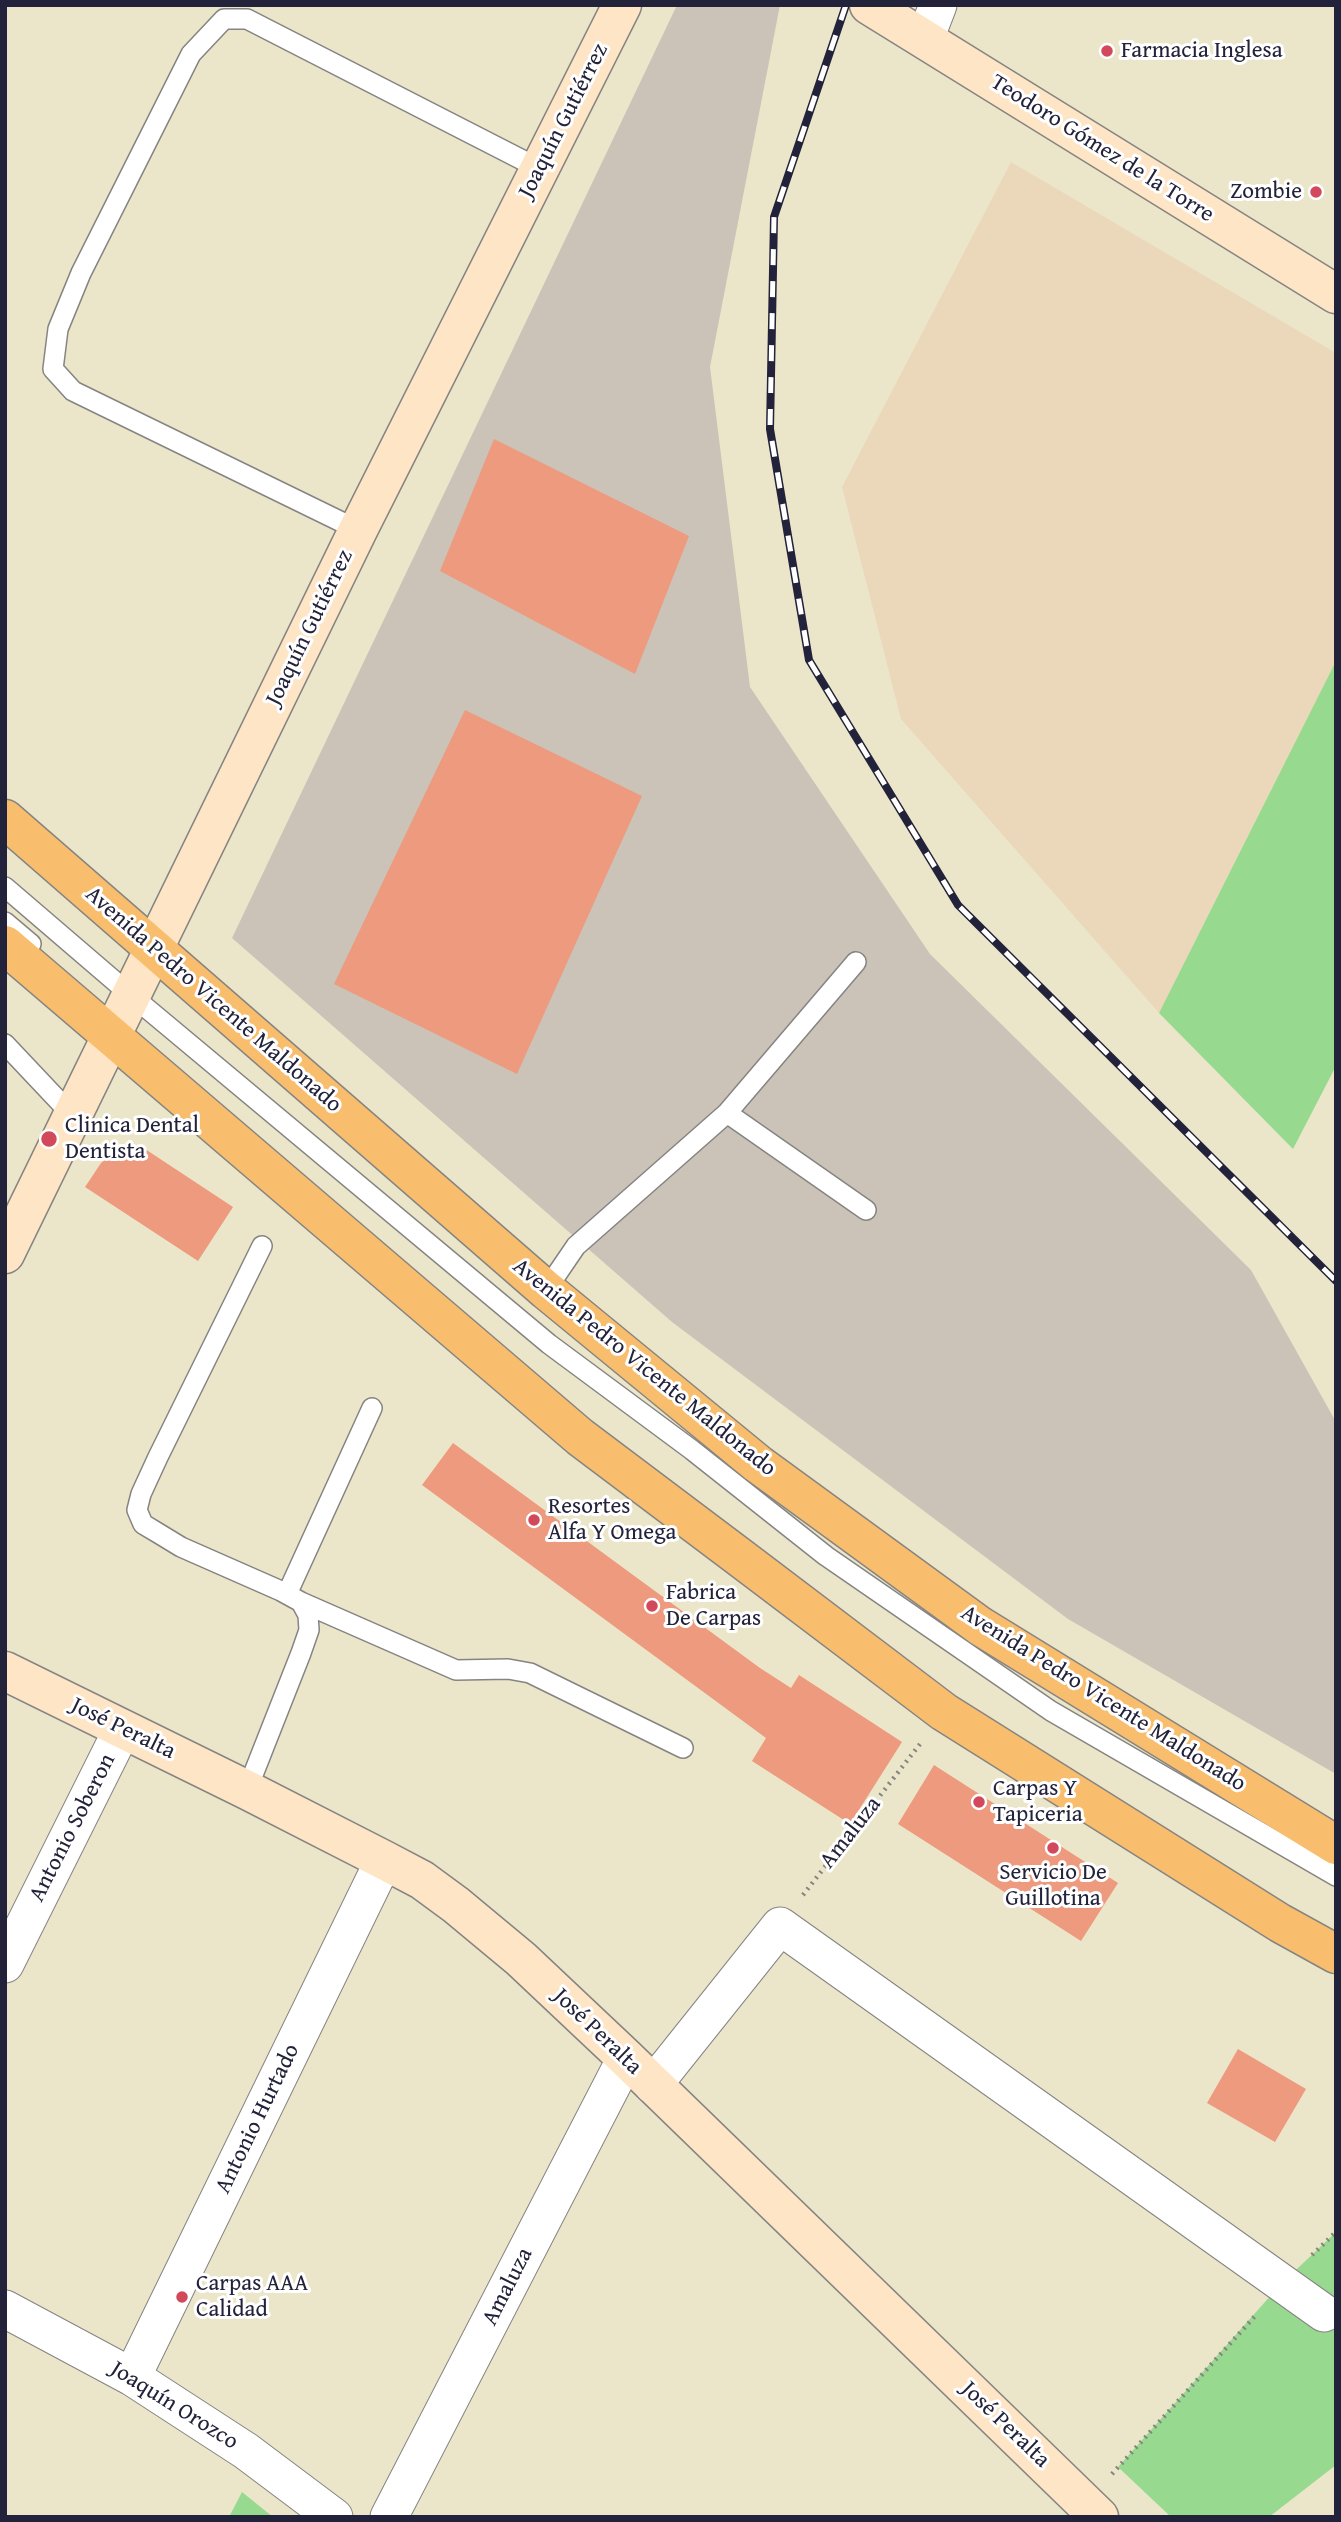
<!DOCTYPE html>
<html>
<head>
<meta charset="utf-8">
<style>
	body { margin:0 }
	#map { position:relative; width:1341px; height:2522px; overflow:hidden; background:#ebe6c9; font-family:"Gentium Book Plus",serif }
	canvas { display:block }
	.frame { position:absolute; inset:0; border:7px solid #22223b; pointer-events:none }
</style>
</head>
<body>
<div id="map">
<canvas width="1341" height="2522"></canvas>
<div class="frame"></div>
</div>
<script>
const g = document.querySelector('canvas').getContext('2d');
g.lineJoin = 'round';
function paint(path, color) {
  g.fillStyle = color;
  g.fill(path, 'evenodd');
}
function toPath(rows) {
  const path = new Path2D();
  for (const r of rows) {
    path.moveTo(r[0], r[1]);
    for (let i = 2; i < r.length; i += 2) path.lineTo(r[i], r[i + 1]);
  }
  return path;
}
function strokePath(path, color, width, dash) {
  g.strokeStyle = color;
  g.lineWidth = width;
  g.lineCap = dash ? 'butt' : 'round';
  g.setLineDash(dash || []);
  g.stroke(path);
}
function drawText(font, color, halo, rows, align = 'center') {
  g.font = font + ' "Gentium Book Plus",serif';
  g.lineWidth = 6;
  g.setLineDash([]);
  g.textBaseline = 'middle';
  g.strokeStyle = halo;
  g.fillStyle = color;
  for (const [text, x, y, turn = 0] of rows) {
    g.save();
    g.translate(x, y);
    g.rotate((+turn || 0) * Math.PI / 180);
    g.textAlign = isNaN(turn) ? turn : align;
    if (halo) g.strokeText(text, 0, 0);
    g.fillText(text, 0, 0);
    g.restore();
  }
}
const built = toPath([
	[1011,162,1336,353,1336,661,1159,1013,901,719,842,487]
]);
const industrial = toPath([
	[677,5,780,5,710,367,750,687,930,954,1251,1270,1336,1422,1336,1774,1068,1619,672,1322,232,938]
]);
const green = toPath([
	[1336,661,1336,1066,1293,1149,1159,1013],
	[1336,2232,1336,2465,1269,2517,1171,2517,1118,2467,1281,2284],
	[242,2492,273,2517,229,2517]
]);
const building = toPath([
	[494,439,689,536,635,674,440,571],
	[465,710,642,796,517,1074,334,984],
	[139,1145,233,1207,198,1261,85,1187,101,1163,118,1149],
	[453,1443,760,1668,791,1688,799,1675,902,1742,850,1824,752,1761,766,1738,422,1485],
	[934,1765,1118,1883,1081,1941,898,1824],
	[1238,2049,1306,2089,1275,2142,1207,2103]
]);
const path = toPath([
	[803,1895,920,1744],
	[1312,2255,1336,2232],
	[1112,2474,1256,2315]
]);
const lane = toPath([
	[358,530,73,391,53,369,58,329,81,273,191,54,224,19,247,19,540,169],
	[5,887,132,996,549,1344,692,1450,826,1556,1051,1711,1336,1876],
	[5,922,31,944],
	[5,1044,72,1115],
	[727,1113,856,962],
	[546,1290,576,1246,727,1113,866,1210],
	[287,1594,372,1408],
	[301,1602,456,1670,508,1669,530,1673,683,1748],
	[247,1790,301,1653,309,1630,308,1615,301,1602,281,1591,181,1547,158,1533,143,1524,137,1510,141,1494,158,1457,262,1246]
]);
const street = toPath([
	[925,39,938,5],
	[5,1964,122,1730],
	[653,2085,780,1926,1324,2313],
	[5,2309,132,2377,246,2451,334,2517],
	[132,2377,384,1860],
	[389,2517,626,2058]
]);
const secondary = toPath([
	[869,5,1336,294],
	[5,1254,358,530,622,5],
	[5,1671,247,1790,384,1860,422,1880,456,1905,521,1959,626,2058,1099,2517]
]);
const primary = toPath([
	[5,819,546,1290,758,1464,980,1626,1336,1845],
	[5,945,580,1437,742,1559,944,1712,1280,1923,1336,1954]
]);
const rail = toPath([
	[846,5,774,217,770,429,809,660,958,905,1336,1281]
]);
const markers = [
	[1107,51,7,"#d1495b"],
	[1316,192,7,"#d1495b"],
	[49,1139,9,"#d1495b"],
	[534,1520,7,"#d1495b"],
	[652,1606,7,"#d1495b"],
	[979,1802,7,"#d1495b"],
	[1053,1848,7,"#d1495b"],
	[182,2297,7,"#d1495b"]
];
const poiNames = [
	["Farmacia Inglesa",1121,51],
	["Zombie",1302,192,"right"],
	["Clinica Dental",65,1126],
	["Dentista",65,1152],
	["Resortes",548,1507],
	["Alfa Y Omega",548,1533],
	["Fabrica",666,1593],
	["De Carpas",666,1619],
	["Carpas Y",993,1789],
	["Tapiceria",993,1815],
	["Servicio De",1053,1873,"center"],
	["Guillotina",1053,1899,"center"],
	["Carpas AAA",196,2284],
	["Calidad",196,2310]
];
const streetNames = [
	["Joaquín Gutiérrez",564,121,-63],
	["Teodoro Gómez de la Torre",1102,149,32],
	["Joaquín Gutiérrez",310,628,-64],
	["Avenida Pedro Vicente Maldonado",213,1000,41],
	["Avenida Pedro Vicente Maldonado",644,1368,39],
	["Avenida Pedro Vicente Maldonado",1103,1699,32],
	["José Peralta",123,1729,26],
	["Antonio Soberon",73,1828,-63],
	["Amaluza",851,1833,-52],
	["José Peralta",597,2032,44],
	["Antonio Hurtado",258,2119,-64],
	["Amaluza",508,2287,-63],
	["Joaquín Orozco",174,2406,32],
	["José Peralta",1005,2425,44]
];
paint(built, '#ebd8ba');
paint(industrial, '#cbc3b8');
paint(green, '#98d990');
paint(building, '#ed9a7e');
strokePath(lane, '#868482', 22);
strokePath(street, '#868482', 39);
strokePath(secondary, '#868482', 41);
strokePath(primary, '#868482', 41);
strokePath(path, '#868482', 4.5, [2, 5]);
strokePath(lane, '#fff', 19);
strokePath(street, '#fff', 37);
strokePath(secondary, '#fde5c5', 38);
strokePath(primary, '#f9be6d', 38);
strokePath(rail, '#22223b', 8);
strokePath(rail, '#fff', 5, [16]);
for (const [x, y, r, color] of markers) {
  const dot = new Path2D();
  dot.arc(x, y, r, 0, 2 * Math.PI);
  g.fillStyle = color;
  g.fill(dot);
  strokePath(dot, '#fff', 2.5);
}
drawText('23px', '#22223b', '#fff', poiNames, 'left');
drawText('23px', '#22223b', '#fff', streetNames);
</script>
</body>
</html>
